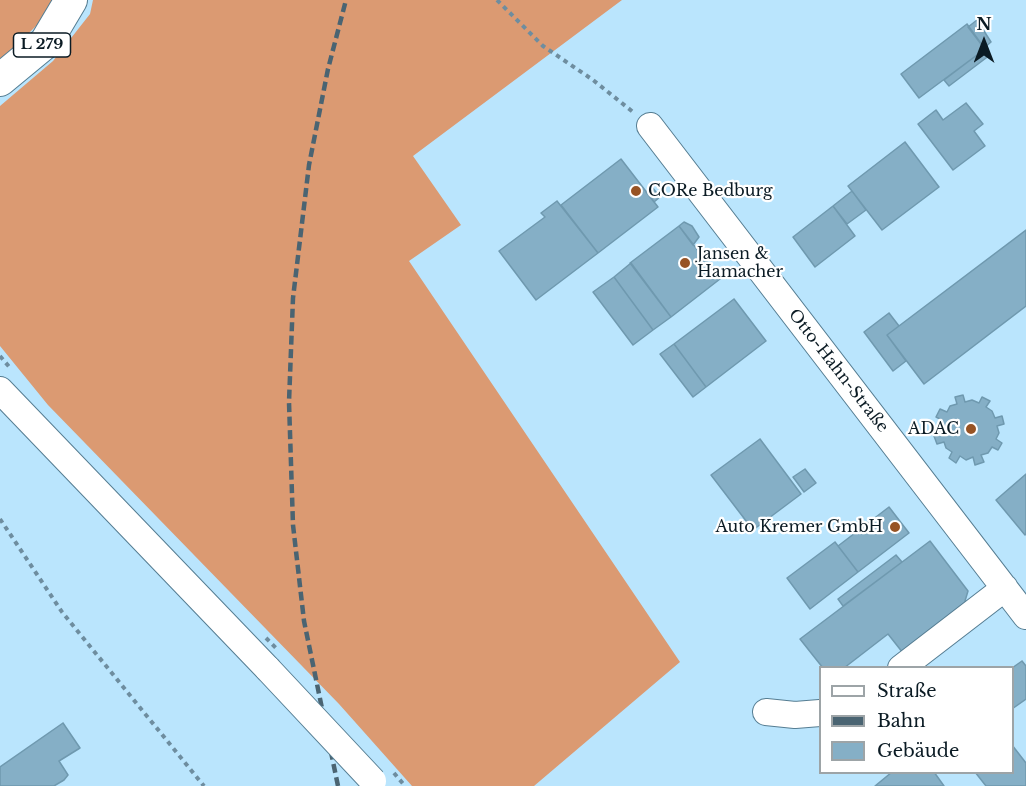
<!DOCTYPE html>
<html>
<head>
<meta charset="utf-8">
<style>
	body { margin:0 }
	#map { position:relative; width:1026px; height:786px; overflow:hidden; background:#bae5fd; font-family:"Libre Baskerville",serif }
	canvas { display:block }
	.legend { position:absolute; left:819px; top:666px; width:195px; height:108px; box-sizing:border-box; background:#fff; border:2px solid #9da4a7; margin:0; padding:8px 10px; list-style:none; font-size:18px; color:#0b1b24 }
	.legend li { display:flex; align-items:center; gap:12px; height:30px }
	.legend b { width:30px; border:2px solid #9da4a7 }
	.north { position:absolute; left:954px; top:12px; width:60px; height:60px; -webkit-text-stroke:4px #fff; paint-order:stroke; rotate:0deg; font-size:16px; font-weight:700; line-height:24px; text-align:center; color:#0b1b24 }
	.north::after { content:''; display:block; margin:auto; width:21px; height:27px; background:#0b1b24; clip-path:polygon(50% 0,100% 100%,50% 72%,0 100%) }
</style>
</head>
<body>
<div id="map">
<canvas width="1026" height="786"></canvas>
<ul class="legend">
<li><b style="height:8px;background:#fff"></b>Straße</li>
<li><b style="height:8px;background:#4a6472"></b>Bahn</li>
<li><b style="height:16px;background:#85afc6"></b>Gebäude</li>
</ul>
<div class="north">N</div>
</div>
<script>
const g = document.querySelector('canvas').getContext('2d');
g.lineJoin = 'round';
function paint(path, color) {
  g.fillStyle = color;
  g.fill(path, 'evenodd');
}
function toPath(rows) {
  const path = new Path2D();
  for (const r of rows) {
    path.moveTo(r[0], r[1]);
    for (let i = 2; i < r.length; i += 2) path.lineTo(r[i], r[i + 1]);
  }
  return path;
}
function strokePath(path, color, width, dash) {
  g.strokeStyle = color;
  g.lineWidth = width;
  g.lineCap = dash ? 'butt' : 'round';
  g.setLineDash(dash || []);
  g.stroke(path);
}
function drawText(font, color, halo, rows, align = 'center') {
  g.font = font + ' "Libre Baskerville",serif';
  g.lineWidth = 4.5;
  g.setLineDash([]);
  g.textBaseline = 'middle';
  g.strokeStyle = halo;
  g.fillStyle = color;
  for (const [text, x, y, turn = 0] of rows) {
    g.save();
    g.translate(x, y);
    g.rotate((+turn || 0) * Math.PI / 180);
    g.textAlign = isNaN(turn) ? turn : align;
    if (halo) g.strokeText(text, 0, 0);
    g.fillText(text, 0, 0);
    g.restore();
  }
}
const forest = toPath([
	[0,0,55,0,41,21,0,62],
	[93,0,622,0,413,156,461,225,409,261,680,662,534,786,412,786,339,704,48,405,0,346,0,106,53,61,90,14]
]);
const building = toPath([
	[977,20,991,42,984,48,968,27,977,20],
	[967,24,985,49,919,98,901,74,967,24],
	[985,49,990,55,949,86,944,80,985,49],
	[966,103,983,124,974,131,985,146,953,170,918,124,936,110,943,120,966,103],
	[905,142,939,187,882,230,848,186,905,142],
	[621,159,658,207,598,253,561,205,621,159],
	[652,187,660,197,654,202,646,192,652,187],
	[852,191,866,210,847,224,833,206,852,191],
	[557,201,598,253,536,300,499,251,545,217,541,213,557,201],
	[833,206,855,236,815,267,793,237,833,206],
	[684,222,692,226,699,237,693,245,679,226,684,222],
	[679,226,720,279,671,317,630,263,679,226],
	[1026,230,1026,306,924,384,887,335,1026,230],
	[631,263,671,317,653,330,614,277,631,263],
	[614,277,653,330,633,345,593,292,614,277],
	[734,299,766,341,706,387,674,344,734,299],
	[889,313,899,326,887,335,906,361,893,371,864,332,889,313],
	[674,344,706,387,693,397,660,354,674,344],
	[963,395,965,402,972,400,979,403,982,397,990,401,986,407,992,411,995,418,1002,416,1004,424,997,426,999,433,996,439,1002,443,998,450,992,447,988,453,981,455,984,462,975,465,973,457,966,460,960,456,956,463,949,458,952,452,946,448,944,442,937,444,934,436,941,433,939,427,942,420,936,417,940,409,947,412,950,406,957,404,955,397,963,395],
	[760,439,801,494,753,530,711,475,760,439],
	[805,469,816,483,804,492,793,477,805,469],
	[1026,474,1026,534,1025,535,996,500,1026,474],
	[889,507,909,533,858,572,838,546,889,507],
	[930,541,968,591,965,601,967,604,903,653,888,634,844,668,823,668,800,639,930,541],
	[835,542,858,572,810,609,787,578,835,542],
	[896,555,902,562,843,606,838,599,896,555],
	[1022,661,1026,666,1026,699,1012,709,1012,668,1022,661],
	[63,723,80,748,59,761,68,775,64,780,54,786,0,786,0,767,63,723],
	[1012,745,1026,763,1026,786,986,786,975,772,1012,772,1012,745],
	[892,772,934,772,944,786,875,786,892,772]
]);
const path = toPath([
	[497,0,543,46,593,80,633,112],
	[0,356,11,369],
	[0,519,62,612,204,786],
	[394,773,405,786]
]);
const minor = toPath([
	[650,126,1026,616],
	[0,390,268,669],
	[901,668,1005,588],
	[766,712,795,715,820,713]
]);
const major = toPath([
	[0,80,46,42,71,0]
]);
const rail = toPath([
	[338,786,304,621,293,525,289,402,293,298,309,165,328,69,346,0]
]);
const pathBridge = toPath([
	[266,638,276,648]
]);
const minorBridge = toPath([
	[268,669,373,781]
]);
const markers = [
	[636,191,6,"#975324"],
	[685,263,6,"#975324"],
	[971,429,6,"#975324"],
	[895,527,6,"#975324"]
];
const shields = [
	[42,45,57]
];
const shieldNames = [
	["L 279",42,45]
];
const poiNames = [
	["CORe Bedburg",648,191],
	["Jansen &",697,254],
	["Hamacher",697,272],
	["ADAC",959,429,"right"],
	["Auto Kremer GmbH",883,527,"right"]
];
const streetNames = [
	["Otto-Hahn-Straße",838,371,52]
];
paint(forest, '#db9a72');
paint(building, '#85afc6');
strokePath(building, '#6f99af', 1.5);
strokePath(minor, '#557d92', 28);
strokePath(major, '#557d92', 34);
strokePath(path, '#6e8d9f', 4, [4.5, 4.5]);
strokePath(minor, '#fff', 26);
strokePath(major, '#fff', 32);
strokePath(rail, '#4a6472', 4.5, [9, 4.5]);
strokePath(minorBridge, '#557d92', 28, []);
strokePath(pathBridge, '#6e8d9f', 4, [4.5, 4.5]);
strokePath(minorBridge, '#fff', 26);
for (const [x, y, r, color] of markers) {
  const dot = new Path2D();
  dot.arc(x, y, r, 0, 2 * Math.PI);
  g.fillStyle = color;
  g.fill(dot);
  strokePath(dot, '#fff', 2);
}
for (const [x, y, w] of shields) {
  const box = new Path2D();
  box.roundRect(x - w / 2, y - 12, w, 24, 4.5);
  g.fillStyle = '#fff';
  g.fill(box);
  strokePath(box, '#0b1b24', 1.5);
}
drawText('bold 15px', '#0b1b24', null, shieldNames);
drawText('16px', '#0b1b24', '#fff', poiNames, 'left');
drawText('16px', '#0b1b24', '#fff', streetNames);
</script>
</body>
</html>
